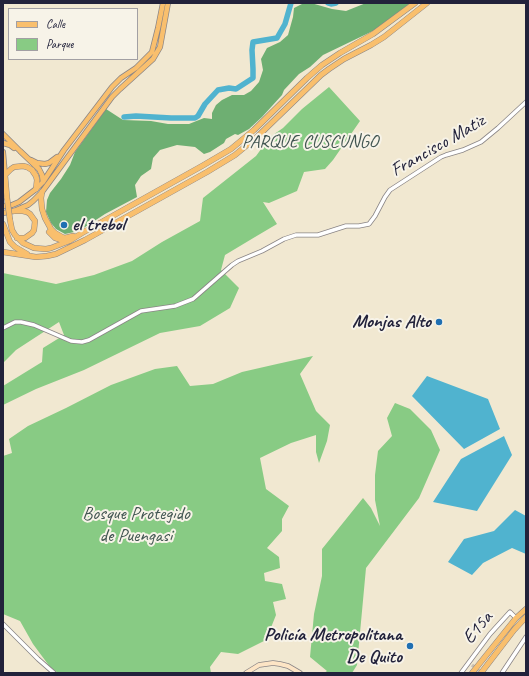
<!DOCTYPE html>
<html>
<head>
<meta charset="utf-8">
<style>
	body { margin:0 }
	#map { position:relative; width:529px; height:676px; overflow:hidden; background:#f1e8d1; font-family:Caveat,sans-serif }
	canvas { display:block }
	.frame { position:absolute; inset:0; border:4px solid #22223b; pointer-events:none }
	.legend { position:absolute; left:8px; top:8px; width:130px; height:52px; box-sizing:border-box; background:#f7f3e8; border:1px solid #a29fa3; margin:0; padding:5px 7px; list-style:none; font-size:12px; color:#22223b }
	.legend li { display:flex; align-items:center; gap:8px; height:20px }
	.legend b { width:20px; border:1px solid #a29fa3 }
</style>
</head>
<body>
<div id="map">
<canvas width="529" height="676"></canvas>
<div class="frame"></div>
<ul class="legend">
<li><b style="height:5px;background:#f9bf6d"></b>Calle</li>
<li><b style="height:11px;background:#88cb84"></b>Parque</li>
</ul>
</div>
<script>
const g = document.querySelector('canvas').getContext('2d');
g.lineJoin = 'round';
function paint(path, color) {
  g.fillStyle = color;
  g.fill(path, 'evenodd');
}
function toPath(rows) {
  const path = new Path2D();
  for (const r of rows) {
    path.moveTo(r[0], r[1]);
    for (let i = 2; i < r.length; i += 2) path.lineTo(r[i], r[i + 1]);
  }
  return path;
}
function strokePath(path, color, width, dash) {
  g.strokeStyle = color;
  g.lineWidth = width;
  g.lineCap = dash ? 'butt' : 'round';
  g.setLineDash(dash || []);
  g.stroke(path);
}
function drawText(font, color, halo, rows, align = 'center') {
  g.font = font + ' Caveat,sans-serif';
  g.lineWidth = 4;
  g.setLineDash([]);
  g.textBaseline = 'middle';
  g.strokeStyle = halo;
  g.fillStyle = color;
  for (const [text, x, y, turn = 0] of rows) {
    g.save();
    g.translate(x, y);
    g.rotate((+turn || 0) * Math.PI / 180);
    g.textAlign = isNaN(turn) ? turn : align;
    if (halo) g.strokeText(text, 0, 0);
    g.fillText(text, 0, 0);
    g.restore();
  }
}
const green = toPath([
	[329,87,360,121,333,160,325,169,304,172,297,191,269,203,263,202,277,224,255,237,225,255,221,270,239,288,230,308,200,326,160,333,84,370,36,389,3,405,3,386,42,362,43,348,64,335,59,322,16,350,3,363,3,273,56,284,94,275,132,261,162,242,200,221,203,198,256,156,270,137,283,128,302,109],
	[313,356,300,374,316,411,330,425,327,441,319,463,316,452,316,435,291,443,260,458,266,489,289,506,282,519,282,531,267,548,279,557,280,568,264,573,265,581,282,584,286,599,273,602,276,615,266,640,238,654,221,652,210,667,211,673,58,673,50,667,33,644,20,621,3,614,3,456,12,453,9,439,28,426,66,408,111,385,155,369,177,366,190,386,213,384,242,372,277,364],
	[395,403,410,409,431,430,440,450,419,498,366,568,357,665,352,673,324,673,327,671,310,657,314,614,322,576,322,549,363,498,371,508,380,526,375,500,375,475,378,451,392,436,387,418]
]);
const forest = toPath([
	[304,3,311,3,332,9,346,11,366,3,411,3,377,29,323,55,310,67,299,74,284,90,282,95,262,117,249,129,238,135,235,134,226,139,224,143,210,152,204,154,195,147,177,145,160,150,153,158,151,169,141,176,135,185,137,197,105,214,79,231,65,234,56,229,51,223,46,212,47,200,50,193,61,179,70,165,75,152,106,109,123,120,151,121,168,124,189,124,204,118,212,119,212,113,216,105,222,100,232,95,244,95,251,91,259,82,263,70,261,59,267,48,280,42,288,35,293,17,294,8]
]);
const water = toPath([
	[427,376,488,399,500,429,464,449,412,396],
	[504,436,512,455,477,511,433,502,461,459],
	[515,510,526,516,526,554,512,548,483,563,472,575,448,562,464,539,494,531]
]);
const river = toPath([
	[328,3,331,4,336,3],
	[124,117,136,116,171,118,195,118,198,116,205,104,218,90,229,88,236,89,253,78,253,69,252,50,253,42,277,38,285,24,291,3]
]);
const tertiaryTunnel = toPath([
	[472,665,482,673]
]);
const tertiary = toPath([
	[3,328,15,322,21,322,34,325,71,341,82,342,89,340,141,311,175,306,193,299,232,265,238,261,262,251,284,239,296,235,318,235,346,226,359,226,369,224,375,216,385,197,390,190,441,157,446,155,463,150,481,142,498,128,526,102],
	[3,624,38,659,54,673],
	[461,673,490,634,510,612,516,618],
	[502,673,526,637]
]);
const secondary = toPath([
	[246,673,259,665,273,663,280,664,288,666,300,673]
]);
const primary = toPath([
	[3,134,20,151,39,169,42,175,43,182],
	[3,143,10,145,14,148],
	[3,152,5,175],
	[31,160,37,163,45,164,49,163,57,157],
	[3,206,12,205,19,202,36,189,43,182,64,150,112,87,121,78,136,68,152,52,158,28,163,3],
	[3,213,14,211,28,205,33,201,42,192,112,97,120,89,153,59,160,47,168,3]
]);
const trunk = toPath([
	[42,192,41,198,42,209,45,218,51,229,55,233,62,237,65,238,73,236],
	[7,198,5,175,11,169,14,167,23,166,27,167,32,170,36,176,37,180,36,189],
	[14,211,23,211,27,212,30,214,35,221,34,230,32,233,25,238,17,238],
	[10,220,12,230,15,235,23,243,34,248,46,249,51,248,69,241,82,233,202,166,231,149,254,130,307,78,322,65,340,53,373,34,415,3],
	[3,224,10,242,15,247,27,254],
	[49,232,55,238,64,241],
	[3,252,36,257,47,256,56,254,85,240,207,172,235,155,258,136,321,75,329,69,344,59,371,45,384,37,427,3],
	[472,673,516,618,526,609],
	[481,673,514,630,526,617]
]);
const trunkBridge = toPath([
	[7,198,10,220]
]);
const markers = [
	[64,225,4,"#1f6fb2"],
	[439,322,4,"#1f6fb2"],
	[410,646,4,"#1f6fb2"]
];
const parkNames = [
	["PARQUE CUSCUNGO",310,142],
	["Bosque Protegido",136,514],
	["de Puengasi",136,536]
];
const streetNames = [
	["Francisco Matiz",438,146,-30],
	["E15a",478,628,-50]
];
const poiNames = [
	["el trebol",72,225,"left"],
	["Monjas Alto",431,322],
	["Policía Metropolitana",402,635],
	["De Quito",402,657]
];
paint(green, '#88cb84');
paint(forest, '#6eaf72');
paint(water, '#50b3cf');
strokePath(river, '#50b3cf', 5.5);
strokePath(tertiaryTunnel, '#c8c0b3', 3.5, [3.5, 2]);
strokePath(tertiary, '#8a8586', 5);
strokePath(secondary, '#8a8586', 5.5);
strokePath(primary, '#8a8586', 6);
strokePath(trunk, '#8a8586', 6);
strokePath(tertiary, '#fff', 3.5);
strokePath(secondary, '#fde5c5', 4);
strokePath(primary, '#f9bf6d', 4.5);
strokePath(trunk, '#f9bf6d', 5);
strokePath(trunkBridge, '#8a8586', 6, []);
strokePath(trunkBridge, '#f9bf6d', 5);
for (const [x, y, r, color] of markers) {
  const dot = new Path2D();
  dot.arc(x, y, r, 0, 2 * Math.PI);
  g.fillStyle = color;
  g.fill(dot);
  strokePath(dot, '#f7f3e8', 1.5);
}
drawText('19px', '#415551', '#f7f3e8', parkNames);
drawText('19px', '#22223b', '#f7f3e8', streetNames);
drawText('bold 19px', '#22223b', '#f7f3e8', poiNames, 'right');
</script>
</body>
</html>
